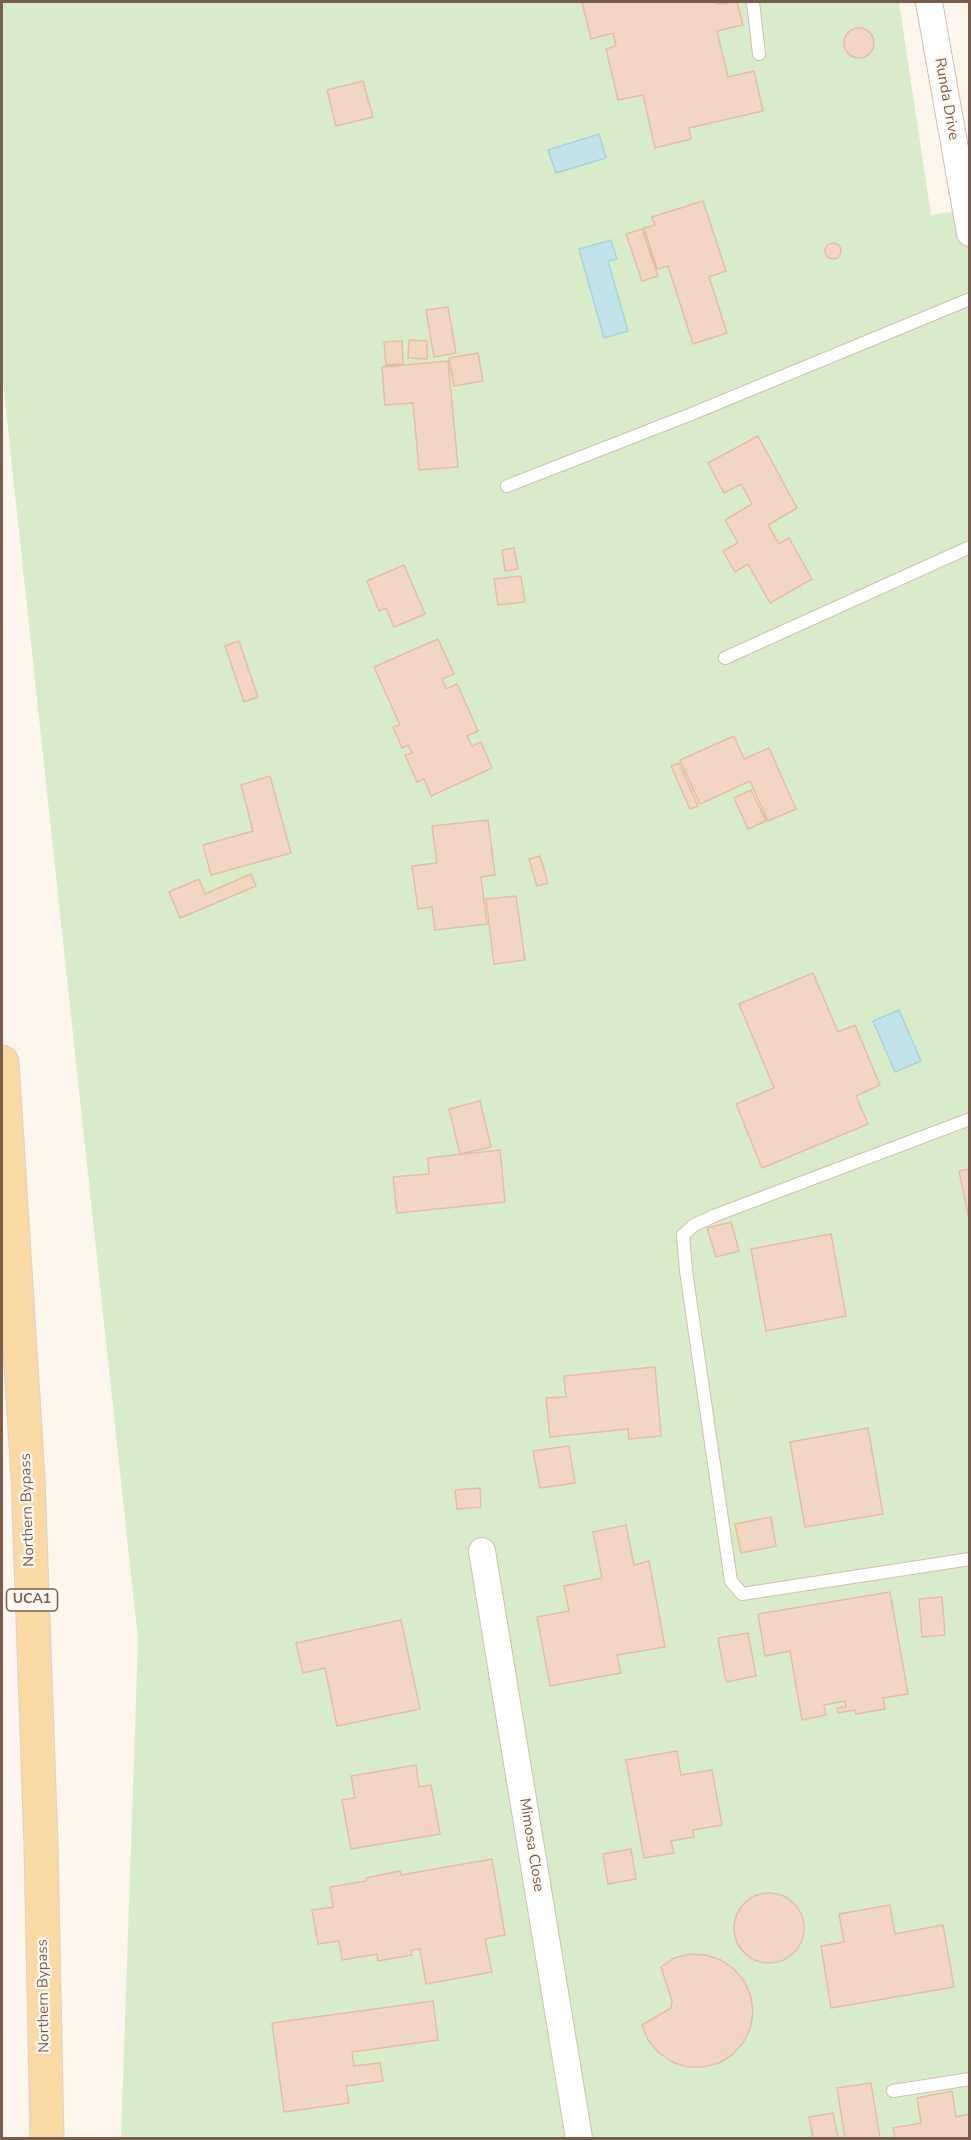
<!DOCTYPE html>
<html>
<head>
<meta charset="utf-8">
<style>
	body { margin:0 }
	#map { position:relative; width:971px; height:2140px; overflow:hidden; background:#fdf6ec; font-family:"Nunito Sans",sans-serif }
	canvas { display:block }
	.frame { position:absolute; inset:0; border:3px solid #7a5c4d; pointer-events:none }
</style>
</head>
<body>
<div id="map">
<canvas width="971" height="2140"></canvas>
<div class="frame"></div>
</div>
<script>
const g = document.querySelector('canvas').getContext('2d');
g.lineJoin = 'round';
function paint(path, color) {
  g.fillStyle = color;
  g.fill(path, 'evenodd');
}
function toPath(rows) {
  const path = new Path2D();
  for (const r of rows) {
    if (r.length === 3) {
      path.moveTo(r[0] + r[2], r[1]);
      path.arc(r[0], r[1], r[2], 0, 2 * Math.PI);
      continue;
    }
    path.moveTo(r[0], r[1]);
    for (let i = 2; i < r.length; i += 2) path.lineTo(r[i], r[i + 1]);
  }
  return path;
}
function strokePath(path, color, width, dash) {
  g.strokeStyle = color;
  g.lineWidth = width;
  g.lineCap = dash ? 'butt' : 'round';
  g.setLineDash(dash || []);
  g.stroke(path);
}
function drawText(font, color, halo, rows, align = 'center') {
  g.font = font + ' "Nunito Sans",sans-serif';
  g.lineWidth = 4.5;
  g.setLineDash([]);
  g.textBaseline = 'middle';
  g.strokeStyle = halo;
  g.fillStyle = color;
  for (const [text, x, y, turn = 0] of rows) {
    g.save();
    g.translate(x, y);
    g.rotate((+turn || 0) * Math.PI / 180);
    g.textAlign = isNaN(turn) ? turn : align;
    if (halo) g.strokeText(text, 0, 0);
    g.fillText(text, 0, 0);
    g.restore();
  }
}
const green = toPath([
	[2,2,899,2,931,215,970,209,969,2138,121,2138,138,1640,2,373]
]);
const water = toPath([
	[599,134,606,158,556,173,548,150,599,134],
	[611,240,617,259,608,261,628,331,604,338,579,249,611,240],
	[899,1010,921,1061,895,1072,873,1021,899,1010]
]);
const building = toPath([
	[582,2,716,2,717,4,737,2,743,25,717,31,728,77,754,71,763,111,689,128,691,139,655,148,643,95,618,100,606,49,616,46,613,33,591,39,582,2],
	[859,43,15],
	[363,81,373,117,336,126,327,90,363,81],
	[703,201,726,271,709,277,727,333,693,344,668,266,657,269,644,228,655,225,652,217,703,201],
	[642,229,658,276,642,281,626,234,642,229],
	[833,251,8],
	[448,307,456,353,434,357,426,310,448,307],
	[409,340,427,341,427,359,408,358,409,340],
	[402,341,403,364,386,365,384,342,402,341],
	[478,353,483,381,454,386,449,358,478,353],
	[448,361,458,467,419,470,413,403,385,405,382,367,448,361],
	[758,436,797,508,768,525,779,544,789,538,812,579,770,603,748,564,735,572,723,551,738,543,725,520,752,504,741,484,724,493,708,463,758,436],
	[514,548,518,569,505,571,502,550,514,548],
	[404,565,425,614,394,627,386,608,379,611,367,581,404,565],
	[521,576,525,602,498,605,494,579,521,576],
	[438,639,454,674,442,679,446,689,457,684,478,731,467,736,472,746,481,742,492,768,431,796,424,779,417,782,405,755,412,753,408,745,402,748,393,727,400,725,374,667,438,639],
	[239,641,258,697,244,702,225,646,239,641],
	[734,736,744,759,769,748,796,809,768,821,750,781,700,804,680,760,734,736],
	[679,763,698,806,690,809,671,766,679,763],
	[270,776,291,853,211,875,203,845,253,831,241,785,270,776],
	[751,790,766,821,748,829,734,798,751,790],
	[488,820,495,875,481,877,487,924,435,930,432,907,418,909,412,866,437,863,432,826,488,820],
	[540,856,548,883,537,886,529,859,540,856],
	[251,874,256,886,180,918,169,892,199,879,205,894,251,874],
	[516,896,525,960,494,964,486,899,516,896],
	[813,973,838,1032,855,1025,880,1085,856,1096,868,1124,762,1168,736,1104,774,1088,739,1004,813,973],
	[480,1101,491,1147,460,1154,449,1109,480,1101],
	[500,1150,505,1202,397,1213,393,1177,429,1174,428,1158,500,1150],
	[970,1169,970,1224,959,1171,970,1169],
	[731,1222,739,1251,716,1257,707,1228,731,1222],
	[831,1234,846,1316,766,1331,751,1249,831,1234],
	[655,1367,661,1436,629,1439,628,1429,550,1437,546,1398,566,1397,564,1376,655,1367],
	[868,1428,883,1514,805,1527,790,1442,868,1428],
	[569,1446,575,1483,540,1488,533,1451,569,1446],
	[480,1488,481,1507,457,1509,455,1490,480,1488],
	[771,1517,776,1546,741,1553,735,1524,771,1517],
	[626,1525,634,1565,649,1561,665,1647,617,1655,621,1673,550,1686,537,1617,569,1611,564,1586,602,1578,593,1532,626,1525],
	[890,1592,908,1694,883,1698,885,1709,856,1714,855,1710,838,1713,837,1708,846,1707,845,1701,824,1705,826,1715,802,1720,790,1651,765,1656,758,1614,890,1592],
	[942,1597,945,1635,922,1637,919,1599,942,1597],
	[401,1620,420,1709,337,1726,325,1668,303,1673,296,1643,401,1620],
	[748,1633,756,1676,726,1682,718,1638,748,1633],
	[677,1751,681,1775,712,1770,722,1825,693,1830,694,1837,671,1841,674,1853,644,1858,626,1760,677,1751],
	[416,1765,419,1787,431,1785,440,1834,351,1849,342,1800,355,1798,351,1776,416,1765],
	[631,1849,636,1879,608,1884,603,1854,631,1849],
	[492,1859,505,1935,485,1939,492,1972,426,1984,420,1949,411,1950,412,1955,378,1961,377,1954,342,1960,339,1941,318,1944,312,1910,333,1907,330,1887,366,1881,366,1878,400,1871,401,1875,492,1859],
	[769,1928,35],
	[890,1905,895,1934,943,1925,954,1987,831,2008,821,1946,844,1942,839,1914,890,1905],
	[690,1954,706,1955,721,1960,734,1969,745,1982,751,1997,753,2013,750,2029,743,2043,732,2055,719,2063,703,2067,687,2067,672,2062,658,2052,648,2040,642,2025,671,2008,672,2001,661,1967,674,1958,690,1954],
	[433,2001,438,2040,352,2052,354,2066,380,2063,383,2081,346,2086,349,2103,284,2112,272,2023,433,2001],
	[871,2083,880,2138,845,2138,837,2088,871,2083],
	[952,2091,956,2117,970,2114,970,2138,895,2138,893,2128,921,2123,917,2098,952,2091],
	[833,2113,838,2138,813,2138,809,2117,833,2113]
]);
const lane = toPath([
	[753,2,759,54],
	[507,486,689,415,970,299],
	[725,658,970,547],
	[970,1119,716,1215,694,1225,683,1235,686,1271,731,1581,742,1594,970,1559],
	[893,2091,970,2079]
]);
const street = toPath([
	[929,2,970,233],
	[482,1551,579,2138]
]);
const primary = toPath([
	[2,1062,28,1478,41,1846,47,2138]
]);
const shields = [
	[32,1600,51]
];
const shieldNames = [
	["UCA1",32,1600]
];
const streetNames = [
	["Runda Drive",946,99,80],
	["Northern Bypass",28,1510,-92],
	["Mimosa Close",531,1845,81],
	["Northern Bypass",44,1996,-91]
];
paint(green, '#d8ecc9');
paint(water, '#bfe3e8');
strokePath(water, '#a5d3da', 1.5);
paint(building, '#f3d5c3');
strokePath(building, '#e6bba3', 1.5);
strokePath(lane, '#d1beb0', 14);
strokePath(street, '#d1beb0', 28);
strokePath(primary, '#dad1cd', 35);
strokePath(lane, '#fff', 12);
strokePath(street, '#fff', 26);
strokePath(primary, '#fbd9a5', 33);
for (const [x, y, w] of shields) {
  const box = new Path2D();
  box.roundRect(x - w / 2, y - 11, w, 22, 4.5);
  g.fillStyle = '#fffaf3';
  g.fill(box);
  strokePath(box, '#7a5c4d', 1.5);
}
drawText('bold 14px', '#7a5c4d', null, shieldNames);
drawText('15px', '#7a5c4d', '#fffaf3', streetNames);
</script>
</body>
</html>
